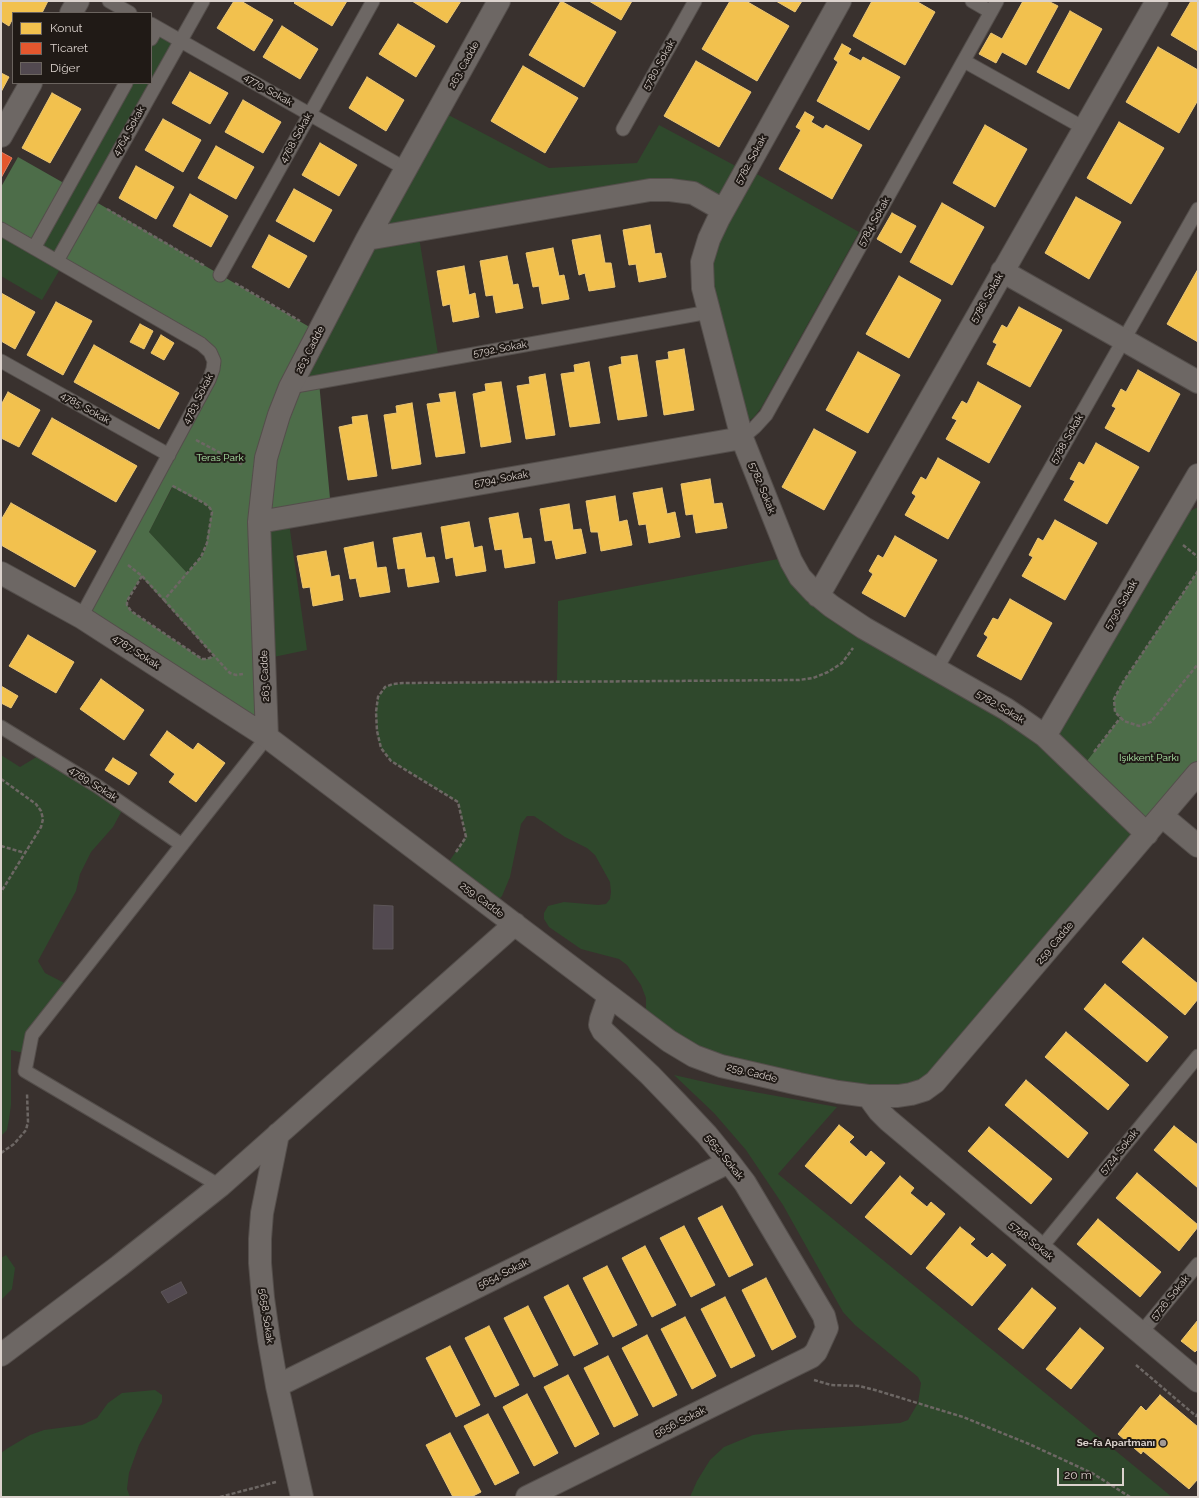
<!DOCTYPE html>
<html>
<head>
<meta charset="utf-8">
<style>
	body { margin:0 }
	#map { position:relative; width:1199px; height:1498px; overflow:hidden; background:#39312e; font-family:Raleway,sans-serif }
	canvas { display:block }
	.frame { position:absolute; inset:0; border:2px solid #dbd2cd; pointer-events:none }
	.legend { position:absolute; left:12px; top:12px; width:140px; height:72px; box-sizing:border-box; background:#201a16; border:1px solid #6b645f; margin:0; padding:5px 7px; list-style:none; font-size:12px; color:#dbd2cd }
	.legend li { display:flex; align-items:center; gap:8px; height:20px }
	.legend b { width:20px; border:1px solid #6b645f }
	.scale { position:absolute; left:1057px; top:1468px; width:67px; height:18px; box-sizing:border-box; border:2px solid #dbd2cd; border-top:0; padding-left:5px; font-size:12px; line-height:14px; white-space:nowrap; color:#dbd2cd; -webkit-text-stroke:3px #201a16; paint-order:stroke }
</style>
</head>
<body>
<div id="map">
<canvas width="1199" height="1498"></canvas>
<div class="frame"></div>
<ul class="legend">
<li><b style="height:11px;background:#f2c14e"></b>Konut</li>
<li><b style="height:11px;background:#e4572e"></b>Ticaret</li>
<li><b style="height:11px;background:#524950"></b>Diğer</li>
</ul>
<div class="scale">20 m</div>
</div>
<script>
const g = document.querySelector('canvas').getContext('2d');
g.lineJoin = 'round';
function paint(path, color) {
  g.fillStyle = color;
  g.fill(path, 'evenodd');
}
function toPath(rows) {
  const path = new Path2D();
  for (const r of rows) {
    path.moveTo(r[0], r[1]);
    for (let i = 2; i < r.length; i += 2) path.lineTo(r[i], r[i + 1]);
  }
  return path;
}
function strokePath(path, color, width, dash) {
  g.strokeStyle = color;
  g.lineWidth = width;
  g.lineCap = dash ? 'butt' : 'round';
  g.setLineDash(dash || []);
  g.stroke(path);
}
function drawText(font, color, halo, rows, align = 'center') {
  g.font = font + ' Raleway,sans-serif';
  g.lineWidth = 4;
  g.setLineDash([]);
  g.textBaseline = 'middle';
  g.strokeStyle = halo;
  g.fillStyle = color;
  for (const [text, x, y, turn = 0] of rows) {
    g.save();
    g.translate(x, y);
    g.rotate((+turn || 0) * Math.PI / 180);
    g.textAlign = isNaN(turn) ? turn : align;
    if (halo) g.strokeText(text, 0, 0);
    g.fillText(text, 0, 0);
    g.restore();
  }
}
const green = toPath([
	[158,32,175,42,56,256,39,246,130,83,151,83,151,45],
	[439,110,549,168,637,163,659,125,745,171,723,210,693,193,418,231,439,360,290,387],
	[755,173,859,232,761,408,754,417,747,422,712,288,712,269,718,241],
	[1,229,63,264,42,300,1,276],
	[173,486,204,503,210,508,212,512,205,550,201,557,187,574,149,532],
	[1198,507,1198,571,1123,682,1114,699,1121,717,1080,770,1147,834,911,1094,694,1056,646,1011,646,998,641,985,627,965,619,959,581,949,549,927,544,919,544,913,548,906,564,902,598,905,606,904,610,899,611,892,610,882,595,855,587,848,565,837,534,816,527,816,521,824,510,877,502,896,497,901,443,870,466,837,458,802,391,761,381,748,378,740,376,712,378,697,385,687,393,684,557,682,558,601,778,559,800,577,1045,736,1171,521],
	[288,516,307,650,264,659,259,522],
	[43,753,125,805,113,827,91,852,80,874,76,891,38,961,45,973,70,986,28,1054,11,1050,11,1105,9,1119,7,1130,1,1136,1,755,20,767],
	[674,1075,727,1087,837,1107,778,1174,1172,1497,690,1497,697,1481,710,1460,724,1447,753,1435,789,1430,860,1426,900,1423,908,1420,918,1403,921,1383,918,1377,855,1325,843,1312,783,1205,746,1150,714,1113],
	[6,1255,15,1268,12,1289,1,1300,1,1258],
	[155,1390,162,1395,162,1402,139,1445,129,1473,127,1489,130,1497,1,1497,1,1453,8,1448,30,1435,44,1430,82,1425,97,1418,108,1403,122,1393]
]);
const forest = toPath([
	[18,157,69,186,34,248,1,229,1,187],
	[91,199,318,332,290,387,319,382,331,509,259,522,267,737,81,617,209,380,212,356,57,261],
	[172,487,204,503,210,508,212,512,205,550,201,557,187,573,149,532],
	[141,577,142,577,214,656,207,659,202,659,131,611,127,605,127,600],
	[1198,571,1198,773,1147,834,1080,770,1121,717,1115,712,1114,699,1123,682]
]);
const homes = toPath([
	[1,1,48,1,42,13,13,13,13,18,9,26,1,21,1,1],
	[234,1,241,1,273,20,254,51,217,28,234,1],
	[296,1,347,1,332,26,294,3,296,1],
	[412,1,461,1,447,23,412,1],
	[561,1,616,32,584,87,529,55,561,1],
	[589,1,632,1,621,20,589,1],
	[730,1,746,1,789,26,757,81,702,49,730,1],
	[776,1,802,1,795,12,776,1],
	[872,1,916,1,935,12,905,65,853,36,872,1],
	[1023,1,1048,1,1058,6,1026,65,1002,52,996,63,979,54,991,33,1002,39,1023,1],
	[1191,1,1198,1,1198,51,1171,35,1191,1],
	[1070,11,1102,29,1069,89,1037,72,1070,11],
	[398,24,435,46,416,77,379,54,398,24],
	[282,26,318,49,300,79,263,57,282,26],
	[842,44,851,49,848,54,861,61,863,57,900,77,869,130,817,101,838,62,834,59,842,44],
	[1158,47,1198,70,1198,100,1179,133,1126,102,1158,47],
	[696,61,751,92,719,147,664,116,696,61],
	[523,66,578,98,545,153,491,121,523,66],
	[190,72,228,93,210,124,172,103,190,72],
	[1,73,9,77,1,92,1,73],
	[367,77,404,100,386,131,349,108,367,77],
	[52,93,81,109,50,163,22,148,52,93],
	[243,100,281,122,263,153,225,132,243,100],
	[805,112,814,117,811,122,823,129,826,125,862,145,832,199,779,169,801,130,796,127,805,112],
	[163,119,201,140,183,172,145,150,163,119],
	[1119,122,1164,148,1131,204,1087,178,1119,122],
	[985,125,1027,149,995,207,953,183,985,125],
	[320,143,357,165,339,196,302,175,320,143],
	[216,146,254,167,236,199,198,178,216,146],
	[136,166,174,187,156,219,119,198,136,166],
	[294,189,332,210,314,242,276,221,294,189],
	[190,194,228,216,211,247,173,226,190,194],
	[1076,197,1121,222,1089,279,1045,253,1076,197],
	[942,203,984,227,952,285,910,262,942,203],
	[892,213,916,226,901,253,877,239,892,213],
	[650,225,655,254,661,253,666,277,639,282,636,264,629,265,623,230,650,225],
	[269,235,307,256,289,288,252,267,269,235],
	[600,235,605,263,611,263,615,287,589,291,585,273,579,275,572,240,600,235],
	[553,248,559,276,564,275,569,299,542,304,539,286,533,287,526,253,553,248],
	[507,256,513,285,518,284,523,308,496,313,493,295,486,296,480,261,507,256],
	[464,266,469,295,475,293,479,317,453,322,450,304,443,306,437,271,464,266],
	[1198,269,1198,342,1167,324,1198,269],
	[899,276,941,300,909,358,866,334,899,276],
	[1,293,35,312,15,349,1,341,1,293],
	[56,302,92,321,63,375,27,355,56,302],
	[1019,307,1062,330,1030,387,987,364,997,344,993,342,1002,325,1007,328,1019,307],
	[140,324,153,331,144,349,130,342,140,324],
	[161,335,174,343,164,360,151,353,161,335],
	[94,345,179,393,159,429,74,382,94,345],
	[684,349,694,410,664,415,656,361,669,359,668,352,684,349],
	[858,352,900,375,868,433,826,410,858,352],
	[637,355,647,416,618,420,609,367,622,364,621,357,637,355],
	[589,362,600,423,570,427,561,374,575,372,574,365,589,362],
	[1138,370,1180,394,1149,452,1105,428,1116,408,1112,406,1121,389,1126,392,1138,370],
	[545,374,555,435,526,439,517,386,530,384,529,377,545,374],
	[501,382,511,442,481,447,473,394,486,391,485,384,501,382],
	[978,382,1021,406,989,463,946,439,957,420,952,418,962,401,967,404,978,382],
	[8,392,40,410,19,447,1,438,1,405,8,392],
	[455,392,465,453,436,457,427,404,441,402,439,394,455,392],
	[412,403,421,464,392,469,384,415,397,413,396,406,412,403],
	[367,415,377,476,348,480,339,427,353,424,352,417,367,415],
	[52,418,137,466,116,502,32,454,52,418],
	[814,429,856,452,824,510,782,487,814,429],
	[1096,443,1139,467,1107,524,1064,500,1075,481,1070,479,1079,462,1084,465,1096,443],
	[938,458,980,482,948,539,905,515,916,496,912,493,921,477,926,480,938,458],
	[710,479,714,504,722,503,727,528,696,533,693,514,686,515,681,484,710,479],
	[662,488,667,514,675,512,680,537,649,543,646,524,639,525,633,493,662,488],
	[615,496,619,522,627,520,632,545,601,551,598,532,591,532,586,501,615,496],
	[11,503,96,551,75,587,1,545,1,520,11,503],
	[569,504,573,530,581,529,586,553,556,559,552,540,545,541,540,509,569,504],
	[518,513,523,539,531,538,535,563,505,568,502,549,495,550,489,518,518,513],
	[1055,520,1097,543,1065,600,1022,576,1033,557,1029,555,1038,538,1043,541,1055,520],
	[469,522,474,548,482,546,486,571,456,576,453,557,446,559,441,527,469,522],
	[421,533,426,558,434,557,439,582,408,587,405,568,398,569,393,538,421,533],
	[895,536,937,560,905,617,862,593,873,574,869,571,878,555,883,558,895,536],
	[373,542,377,568,386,567,390,592,360,597,356,578,350,579,344,548,373,542],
	[326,551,331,577,339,575,343,600,313,606,310,587,303,588,297,556,326,551],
	[1010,599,1052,623,1021,680,977,656,988,637,984,634,993,618,998,620,1010,599],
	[28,635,74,662,56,693,9,666,28,635],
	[101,679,144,710,124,740,80,709,101,679],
	[1,686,18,696,11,708,1,703,1,686],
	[167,731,193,750,198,743,225,763,196,802,169,782,175,774,150,755,167,731],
	[113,758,137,773,129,785,105,770,113,758],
	[1143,938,1198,984,1198,999,1185,1015,1122,962,1143,938],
	[1105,984,1168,1037,1147,1062,1084,1009,1105,984],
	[1066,1032,1129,1085,1108,1110,1045,1057,1066,1032],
	[1026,1080,1088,1133,1068,1158,1005,1105,1026,1080],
	[839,1125,854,1137,849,1142,866,1157,871,1151,885,1163,851,1204,805,1166,839,1125],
	[1174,1126,1198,1145,1198,1188,1154,1150,1174,1126],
	[989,1127,1052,1179,1031,1204,968,1151,989,1127],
	[1137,1173,1198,1225,1198,1227,1179,1251,1116,1198,1137,1173],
	[900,1176,914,1188,910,1193,927,1207,931,1202,945,1214,911,1255,865,1217,900,1176],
	[722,1206,753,1265,729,1277,698,1218,722,1206],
	[1098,1219,1161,1272,1140,1297,1077,1244,1098,1219],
	[684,1226,715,1285,691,1297,660,1238,684,1226],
	[960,1227,975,1239,970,1244,987,1258,992,1253,1006,1265,972,1306,926,1268,960,1227],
	[645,1246,676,1305,652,1317,622,1258,645,1246],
	[607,1266,637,1325,613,1337,583,1278,607,1266],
	[766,1278,796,1337,772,1350,742,1290,766,1278],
	[568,1285,598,1344,574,1356,544,1297,568,1285],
	[1032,1288,1056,1308,1023,1349,998,1329,1032,1288],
	[725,1297,755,1356,731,1368,701,1309,725,1297],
	[528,1306,558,1365,534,1377,504,1318,528,1306],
	[685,1317,716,1376,692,1389,661,1329,685,1317],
	[1198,1320,1198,1349,1195,1352,1181,1341,1198,1320],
	[489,1326,519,1385,495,1397,465,1338,489,1326],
	[1080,1328,1104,1348,1071,1389,1046,1369,1080,1328],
	[647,1335,677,1395,653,1407,622,1348,647,1335],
	[450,1346,480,1405,456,1417,426,1358,450,1346],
	[608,1356,638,1415,614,1427,584,1368,608,1356],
	[568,1375,599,1434,575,1447,544,1387,568,1375],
	[527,1394,558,1453,534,1466,503,1407,527,1394],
	[1160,1395,1198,1427,1198,1479,1189,1489,1143,1451,1141,1454,1118,1434,1141,1406,1146,1411,1160,1395],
	[488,1414,519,1473,495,1485,464,1426,488,1414],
	[450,1433,481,1492,471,1497,453,1497,426,1445,450,1433]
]);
const shops = toPath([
	[1,152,12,158,1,178,1,152]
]);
const building = toPath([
	[374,905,393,906,393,949,373,949,374,905],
	[181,1282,187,1293,168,1303,161,1292,181,1282]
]);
const path = toPath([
	[107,209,205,266],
	[235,283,300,321],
	[196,440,243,465],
	[1183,545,1198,557],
	[128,565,142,576,164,600,201,557,207,543,212,512,210,508,204,503,171,485],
	[1198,571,1123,682,1114,699,1115,712,1124,721,1139,726,1151,722,1198,664],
	[142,576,127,601,127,605,131,611,202,659,207,659,214,656],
	[164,600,226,669,230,673,236,675,243,674],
	[1094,752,1121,717],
	[1,779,36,804,41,811,43,819,41,827,1,892],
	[1,846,25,853],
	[456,852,466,837,458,802,391,761,381,748,377,731,376,712,378,697,385,687,393,684,403,683,799,680,813,678,828,672,842,663,853,648],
	[1,1153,14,1144,26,1130,28,1122,27,1093],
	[1136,1365,1196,1416,1198,1414],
	[814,1380,831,1385,859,1386,875,1390,963,1417,1029,1444,1092,1473,1130,1497],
	[220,1497,276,1482]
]);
const service = toPath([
	[109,1,130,13],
	[972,1,991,12],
	[151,24,406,169],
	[151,39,157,28],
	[964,61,1084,128],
	[623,129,695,1],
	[1,229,201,344,210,352,214,361,213,369,209,380,81,617],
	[34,248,126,83],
	[57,261,203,1],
	[220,275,373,1],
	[1,361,169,455],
	[290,387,709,312],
	[742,438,755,427,766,415,997,1],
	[936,670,1198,209],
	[1,727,97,786,182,845],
	[220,1186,25,1071,32,1035,267,737],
	[1040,1249,1198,1056],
	[1141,1333,1198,1264]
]);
const minor = toPath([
	[840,1,718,220,709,239,702,262,703,288,742,438,791,561,800,577,814,592,831,606,864,628,1006,709,1025,722,1045,736,1147,834],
	[71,13,78,1],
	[1,136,31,83],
	[367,239,650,190,670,190,693,193,723,210],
	[1002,271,1198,382],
	[259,522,742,438],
	[1,573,81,617,267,737,669,1041,694,1056,721,1066,799,1084,838,1092,868,1096,898,1096,911,1094,924,1090,935,1082,1198,773],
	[818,596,1157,1],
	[1045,736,1198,475],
	[267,737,259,522,266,458,279,415,290,387,367,239,499,1],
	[1162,816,1198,846],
	[868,1096,879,1111,888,1120,1198,1381],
	[278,1134,262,1213,260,1239,260,1263,263,1298,269,1340,277,1386,302,1497],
	[1,1355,119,1266,220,1186,515,924],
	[277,1386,729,1162],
	[527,1497,811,1357,816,1352,827,1328,824,1316,745,1183,729,1162,707,1135,677,1103,650,1075,603,1031,600,1025,601,1019,609,996]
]);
const markers = [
	[1163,1443,4,"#a29a95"]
];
const streetNames = [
	["263. Cadde",464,65,-61],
	["5780. Sokak",659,65,-61],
	["4779. Sokak",268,90,30],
	["4764. Sokak",129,131,-61],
	["4768. Sokak",296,138,-61],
	["5782. Sokak",751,160,-61],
	["5784. Sokak",874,222,-61],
	["5786. Sokak",987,298,-60],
	["5792. Sokak",500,349,-10],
	["263. Cadde",310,350,-63],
	["4783. Sokak",198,399,-63],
	["4785. Sokak",85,408,29],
	["5788. Sokak",1067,439,-60],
	["5794. Sokak",501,479,-10],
	["5782. Sokak",762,488,68],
	["5790. Sokak",1121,605,-60],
	["4787. Sokak",136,652,33],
	["263. Cadde",265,676,-92],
	["5782. Sokak",1000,707,31],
	["4789. Sokak",93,784,33],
	["259. Cadde",482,900,37],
	["259. Cadde",1055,943,-50],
	["259. Cadde",752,1073,14],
	["5724. Sokak",1119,1152,-51],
	["5652. Sokak",724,1157,51],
	["5748. Sokak",1031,1241,40],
	["5654. Sokak",503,1274,-26],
	["5726. Sokak",1170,1298,-51],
	["5658. Sokak",266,1316,82],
	["5656. Sokak",680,1422,-26]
];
const parkNames = [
	["Teras Park",220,458],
	["Işıkkent Parkı",1149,758]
];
const poiNames = [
	["Se-fa Apartmanı",1155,1443]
];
paint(green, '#2f482c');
paint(forest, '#4d6d49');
paint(homes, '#f2c14e');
strokePath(homes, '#ebc674', 1);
paint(shops, '#e4572e');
strokePath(shops, '#e17c5e', 1);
paint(building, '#524950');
strokePath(building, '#5d5658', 1);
strokePath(service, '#544e4b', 15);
strokePath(minor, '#544e4b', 24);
strokePath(path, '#6d6764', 2.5, [4, 2]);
strokePath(service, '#6d6764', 13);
strokePath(minor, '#6d6764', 22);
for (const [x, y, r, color] of markers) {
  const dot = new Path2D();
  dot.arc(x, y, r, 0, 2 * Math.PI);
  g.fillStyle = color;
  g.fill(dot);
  strokePath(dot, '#201a16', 1.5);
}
drawText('10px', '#dbd2cd', '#201a16', streetNames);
drawText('10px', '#ade9a8', '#201a16', parkNames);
drawText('bold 10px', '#dbd2cd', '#201a16', poiNames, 'right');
</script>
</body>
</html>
